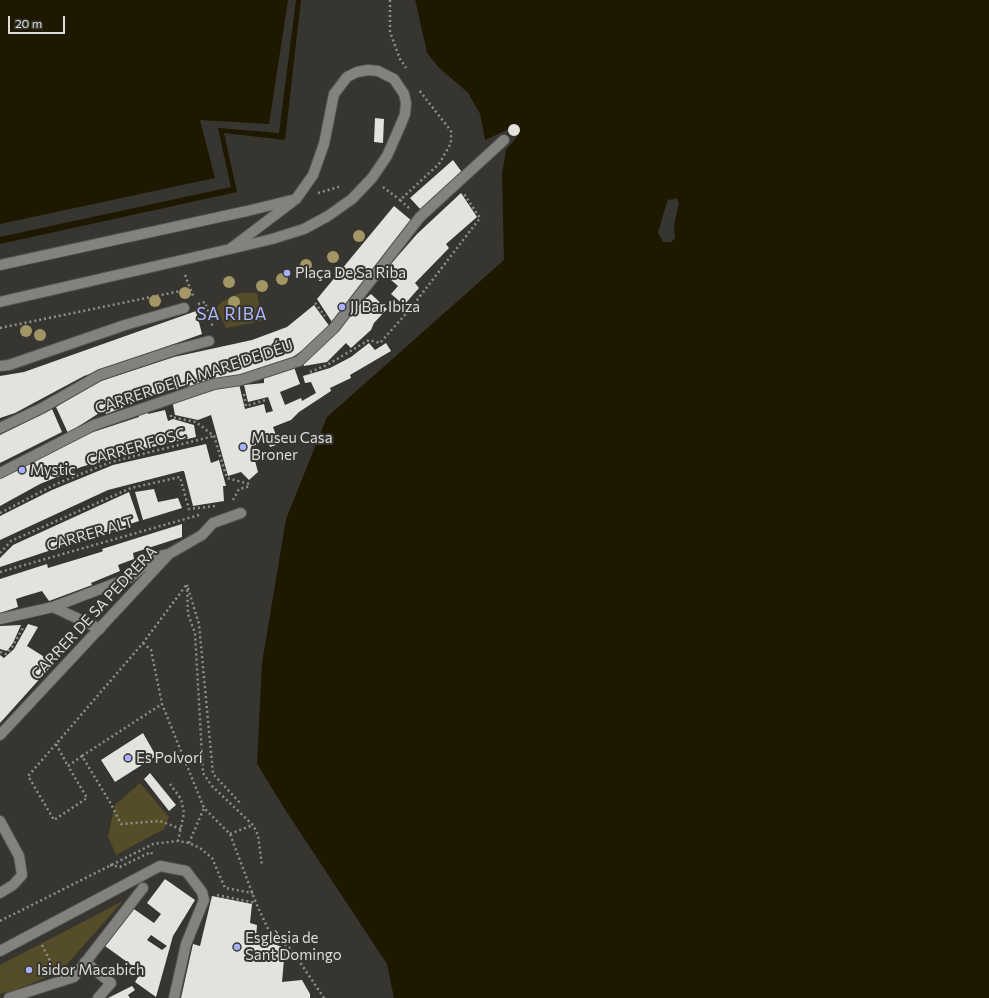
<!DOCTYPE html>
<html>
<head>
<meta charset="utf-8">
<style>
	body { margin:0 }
	#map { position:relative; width:989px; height:998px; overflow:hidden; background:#363530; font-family:Commissioner,sans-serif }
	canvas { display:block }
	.scale { position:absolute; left:8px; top:16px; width:57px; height:18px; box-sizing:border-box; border:2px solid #dddcd9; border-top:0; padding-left:5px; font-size:12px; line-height:14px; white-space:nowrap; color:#dddcd9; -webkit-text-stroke:3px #363530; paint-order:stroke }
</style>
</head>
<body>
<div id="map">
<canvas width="989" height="998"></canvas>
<div class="scale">20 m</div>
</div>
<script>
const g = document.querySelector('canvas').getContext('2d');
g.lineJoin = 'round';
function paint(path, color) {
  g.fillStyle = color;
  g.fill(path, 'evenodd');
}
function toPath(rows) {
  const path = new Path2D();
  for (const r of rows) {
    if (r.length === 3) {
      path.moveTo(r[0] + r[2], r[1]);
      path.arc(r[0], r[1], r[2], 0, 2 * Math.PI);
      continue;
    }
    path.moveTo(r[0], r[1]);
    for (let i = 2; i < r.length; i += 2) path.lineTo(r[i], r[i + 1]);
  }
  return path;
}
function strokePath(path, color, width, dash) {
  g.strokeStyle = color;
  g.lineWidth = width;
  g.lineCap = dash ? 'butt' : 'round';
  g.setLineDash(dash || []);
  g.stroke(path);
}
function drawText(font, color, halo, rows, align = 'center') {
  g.font = font + ' Commissioner,sans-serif';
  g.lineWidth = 4;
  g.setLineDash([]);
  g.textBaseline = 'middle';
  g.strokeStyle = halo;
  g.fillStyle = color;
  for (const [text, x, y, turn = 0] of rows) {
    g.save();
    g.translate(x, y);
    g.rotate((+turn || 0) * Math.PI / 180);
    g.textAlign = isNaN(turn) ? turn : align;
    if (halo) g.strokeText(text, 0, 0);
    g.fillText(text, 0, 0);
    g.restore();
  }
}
const green = toPath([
	[240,293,257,293,262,321,226,328,217,308,221,302],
	[140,783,169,817,164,829,116,855,108,836,115,805],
	[123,901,61,971,13,991,0,994,0,965]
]);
const water = toPath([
	[0,0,301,0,285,140,224,133,237,192,0,244],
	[415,0,989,0,989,998,394,998,387,964,286,811,257,764,262,663,286,519,327,417,504,260,502,174,506,150,519,134,513,127,485,140,480,114,468,93,438,67,427,53],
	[676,198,679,202,674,225,675,238,671,242,663,242,658,233,663,215,668,199,672,200]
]);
const pier = toPath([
	[288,0,296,0,279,133,218,128,231,187,0,237,0,224,215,178,200,120,269,124],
	[413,0,415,0,427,53,438,67,468,93,480,114,485,140,483,141,478,115,466,94,437,68,425,54]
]);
const building = toPath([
	[375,118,384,119,383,143,374,142],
	[514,130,6],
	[453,160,464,175,422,211,410,198],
	[461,193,477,217,446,244,449,248,415,283,419,288,404,305,391,294,398,286,383,273,417,234],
	[394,206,412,221,362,283,365,286,332,322,317,299],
	[371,294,387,309,374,323,371,330,351,348,346,343,327,362,304,366,302,361,317,351,356,307],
	[314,305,330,327,312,344,281,365,257,372,159,393,106,414,104,410,68,433,56,407,92,384,116,376,174,357,252,340,287,327],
	[196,311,202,334,84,376,15,413,0,418,0,376,24,372],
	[369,343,375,350,386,343,391,351,350,375,351,378,330,388,331,391,299,412,291,420,273,427,279,444,270,447,266,435,259,437,258,434,253,434,256,445,251,446,258,472,249,480,241,472,228,476,211,415,198,420,175,415,172,400,239,384,245,409,264,404,266,413,273,411,268,397,248,402,244,385,264,383,264,378,294,367,300,384,280,392,285,405,301,398,302,401,316,393,311,382,305,383,303,376,330,368,351,357],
	[52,409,62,432,0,463,0,435],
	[165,410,168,421,173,419,194,425,196,437,143,449,81,467,40,484,0,506,0,476,84,435,139,417,139,415,148,412,148,414],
	[206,444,211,463,219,460,226,486,223,486,224,501,193,506,184,471,182,471,108,490,0,540,0,516,52,490,113,465],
	[154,489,158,502,178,498,182,508,143,520,135,492],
	[129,492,139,521,0,567,0,558,13,545],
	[182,524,182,537,133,553,134,559,118,565,120,571,91,583,92,585,49,601,42,591,25,596,16,599,18,607,0,613,0,579,47,564,48,568,101,552,103,551,102,549],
	[28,624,38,627,27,646,54,663,0,723,0,655,4,658,14,649],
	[21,625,13,643,7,651,0,649,0,626],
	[143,733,156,756,115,782,101,760],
	[150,773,176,805,169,811,144,779],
	[165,879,195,900,173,936,156,997,135,982,141,972,105,946,131,907,154,923,161,914,147,903],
	[151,935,167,946,162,950,147,940],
	[212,896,252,904,250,923,257,925,256,938,285,948,282,982,302,980,310,994,310,998,181,998,193,944,200,946],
	[132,986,135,990,128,995,130,998,108,998]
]);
const path = toPath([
	[390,0,390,32,400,59,406,68],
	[383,187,400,200],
	[318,193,342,186],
	[409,208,400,200,439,164,451,143,451,131,419,90],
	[185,275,193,296],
	[315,303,325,316],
	[198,304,205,302,213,328],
	[0,328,190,289],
	[310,372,327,365,369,340,380,343,411,308,480,218,464,194],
	[244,394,246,406,266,400],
	[171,415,171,417,196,422,214,436,227,478,249,484],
	[233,500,239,489,247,487,249,484],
	[0,513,56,484,111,462,214,436],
	[0,553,11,541,131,488,180,477,189,509,215,506],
	[0,572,199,515],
	[188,588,199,624,213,774,241,804],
	[143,643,151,650,162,704,204,808,230,834,256,903,270,933,291,949,324,998],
	[0,652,6,654,12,647,23,628],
	[56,744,28,776,54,820,87,798,68,766],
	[82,756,162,704],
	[170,784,181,799,184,813,178,841],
	[181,829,160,821,121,824,111,804,82,756,68,766,56,744,143,643,187,584,188,614,195,633,203,773,212,786,253,825,258,835,262,866],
	[230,834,253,825],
	[189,843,204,808],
	[110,865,120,867,151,852,152,854],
	[217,895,256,903],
	[0,921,153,844,178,841,189,843,200,848,212,858,225,888,253,893],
	[42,945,54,969]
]);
const minor = toPath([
	[368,70,378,71,394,79,404,94,406,103,405,114,401,124,387,156,372,178,352,199,328,216,304,229,272,239,230,249,296,199,313,175,324,144,334,94,347,77,357,72,368,70],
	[0,265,247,211,292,200],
	[0,302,230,249],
	[0,366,9,365,125,325,184,308],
	[0,428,42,408,100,375,175,350,209,341],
	[0,473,94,425,214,384,241,380,299,361,334,328,420,217,504,140],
	[53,607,100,629],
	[0,619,53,607,129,578,155,557,169,554],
	[0,735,169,554,202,535,213,523,241,513],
	[0,821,19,856,22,875,13,885,0,893],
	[0,951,160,866,186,871,202,892,204,900,186,944,174,998],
	[85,962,111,983,98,998],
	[9,998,74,977,143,888]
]);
const trees = [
	[359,236],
	[333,257],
	[306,265],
	[282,279],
	[229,282],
	[262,286],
	[185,293],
	[155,301],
	[234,302],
	[26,331],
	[40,335]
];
const markers = [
	[287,273,4,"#a6b1fc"],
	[342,307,4,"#a6b1fc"],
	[243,447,4,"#a6b1fc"],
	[22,470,4,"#a6b1fc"],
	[128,758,4,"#a6b1fc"],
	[237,947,4,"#a6b1fc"],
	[29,970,4,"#a6b1fc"]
];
const poiNames = [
	["Plaça De Sa Riba",295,273],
	["JJ Bar Ibiza",350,307],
	["Museu Casa",251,438],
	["Broner",251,455],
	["Mystic",30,470],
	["Es Polvorí",136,758],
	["Esglèsia de",245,938],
	["Sant Domingo",245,955],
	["Isidor Macabich",37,970]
];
const streetNames = [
	["CARRER DE LA MARE DE DÉU",194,377,-18],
	["CARRER FOSC",136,447,-16],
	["CARRER ALT",90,534,-16],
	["CARRER DE SA PEDRERA",94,613,-47]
];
const quarterNames = [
	["SA RIBA",232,314]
];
paint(green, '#554d28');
paint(water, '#1f1800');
paint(pier, '#363530');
paint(building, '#e4e2dc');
strokePath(minor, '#54534e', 12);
strokePath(path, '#908f8b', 2.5, [2, 3]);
strokePath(minor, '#83827f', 10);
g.fillStyle = '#a19664';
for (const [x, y] of trees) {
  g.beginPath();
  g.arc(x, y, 6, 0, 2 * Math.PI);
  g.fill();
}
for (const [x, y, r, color] of markers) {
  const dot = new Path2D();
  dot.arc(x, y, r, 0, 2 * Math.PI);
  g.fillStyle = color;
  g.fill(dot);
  strokePath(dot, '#363530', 1.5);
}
drawText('15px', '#dddcd9', '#363530', poiNames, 'left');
drawText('15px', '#dddcd9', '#363530', streetNames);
g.letterSpacing = '1px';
drawText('17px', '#adb9ff', '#363530', quarterNames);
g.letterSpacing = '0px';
</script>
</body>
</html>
